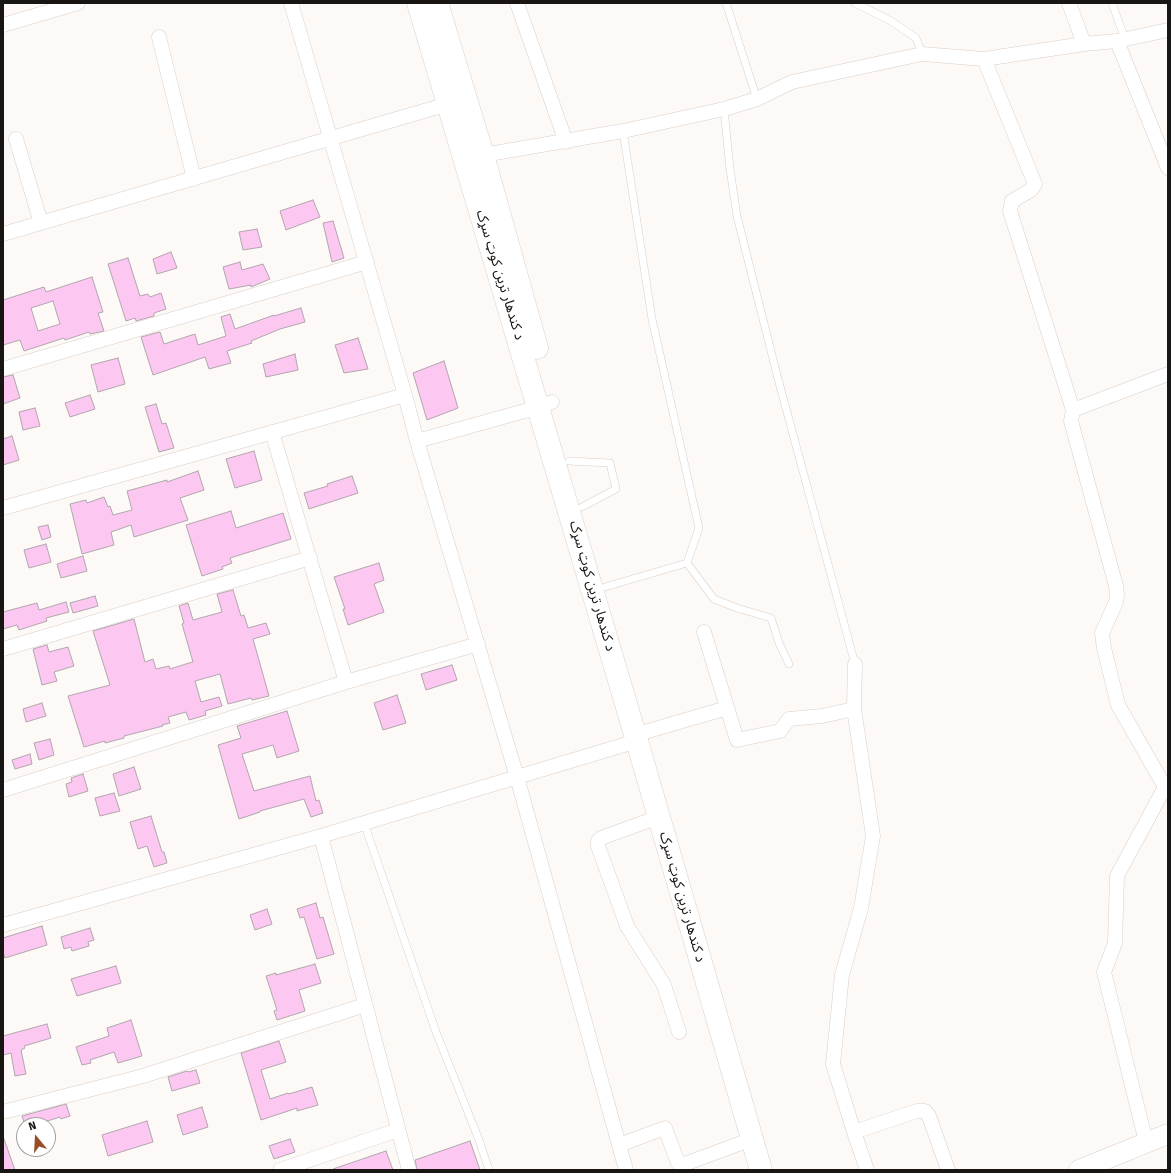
<!DOCTYPE html>
<html>
<head>
<meta charset="utf-8">
<style>
	body { margin:0 }
	#map { position:relative; width:1171px; height:1173px; overflow:hidden; background:#fdf9f6; font-family:"Fira Sans",sans-serif }
	canvas { display:block }
	.frame { position:absolute; inset:0; border:4px solid #191513; pointer-events:none }
	.north { position:absolute; left:16px; top:1117px; width:40px; height:40px; box-sizing:border-box; background:#fff; border:1px solid #a3a1a1; border-radius:50%; rotate:342deg; font-size:11px; font-weight:700; line-height:16px; text-align:center; color:#191513 }
	.north::after { content:''; display:block; margin:auto; width:14px; height:18px; background:#954e28; clip-path:polygon(50% 0,100% 100%,50% 72%,0 100%) }
</style>
</head>
<body>
<div id="map">
<canvas width="1171" height="1173"></canvas>
<div class="frame"></div>
<div class="north">N</div>
</div>
<script>
const g = document.querySelector('canvas').getContext('2d');
g.lineJoin = 'round';
function paint(path, color) {
  g.fillStyle = color;
  g.fill(path, 'evenodd');
}
function toPath(rows) {
  const path = new Path2D();
  for (const r of rows) {
    path.moveTo(r[0], r[1]);
    for (let i = 2; i < r.length; i += 2) path.lineTo(r[i], r[i + 1]);
  }
  return path;
}
function strokePath(path, color, width, dash) {
  g.strokeStyle = color;
  g.lineWidth = width;
  g.lineCap = dash ? 'butt' : 'round';
  g.setLineDash(dash || []);
  g.stroke(path);
}
function drawText(font, color, halo, rows, align = 'center') {
  g.font = font + ' "Fira Sans","Noto Sans Arabic",sans-serif';
  g.lineWidth = 3;
  g.setLineDash([]);
  g.textBaseline = 'middle';
  g.strokeStyle = halo;
  g.fillStyle = color;
  for (const [text, x, y, turn = 0] of rows) {
    g.save();
    g.translate(x, y);
    g.rotate((+turn || 0) * Math.PI / 180);
    g.textAlign = isNaN(turn) ? turn : align;
    if (halo) g.strokeText(text, 0, 0);
    g.fillText(text, 0, 0);
    g.restore();
  }
}
const building = toPath([
	[313,200,320,217,286,230,280,211,313,200],
	[333,221,344,258,332,262,323,223,333,221],
	[257,229,262,247,243,250,239,232,257,229],
	[171,252,177,268,157,274,153,259,171,252],
	[128,258,140,296,148,294,150,297,161,293,166,309,154,313,154,316,136,321,135,318,126,321,108,264,128,258],
	[240,262,242,270,263,264,270,279,251,287,251,285,229,289,223,267,240,262],
	[92,277,103,312,98,313,104,331,90,334,89,332,65,340,64,338,24,351,20,340,3,345,3,300,44,287,46,292,92,277],
	[53,301,60,324,38,331,31,308,53,301],
	[301,308,305,322,280,329,251,341,252,343,227,351,231,363,209,369,205,357,153,375,141,337,160,332,164,344,195,334,198,345,226,336,221,317,230,314,235,329,274,315,274,316,301,308],
	[358,338,368,369,344,373,335,345,358,338],
	[295,354,298,370,266,377,263,364,295,354],
	[118,358,125,384,98,392,91,365,118,358],
	[444,361,458,408,427,420,413,373,444,361],
	[13,375,20,398,3,404,3,377,13,375],
	[90,395,95,409,70,417,65,403,90,395],
	[156,404,162,424,166,423,174,448,159,452,145,407,156,404],
	[35,408,40,426,23,430,19,412,35,408],
	[12,436,19,460,3,465,3,439,12,436],
	[254,451,262,480,235,488,226,459,254,451],
	[198,471,204,490,180,498,188,520,134,537,131,525,111,532,114,545,82,554,70,504,86,500,87,503,104,497,108,507,110,506,113,515,132,510,127,491,167,480,167,482,198,471],
	[352,476,358,493,309,509,304,493,328,486,327,484,352,476],
	[231,511,236,528,283,513,291,539,230,558,232,563,222,567,223,569,202,576,186,525,231,511],
	[48,525,51,537,42,540,38,527,48,525],
	[46,544,51,562,29,568,24,550,46,544],
	[83,556,87,571,61,578,57,564,83,556],
	[379,563,384,580,374,584,384,612,348,625,343,609,345,609,334,577,379,563],
	[233,590,241,616,244,615,248,628,266,623,270,634,253,639,269,696,252,700,251,698,228,704,220,674,195,681,201,702,219,697,222,706,205,711,206,715,189,720,186,712,168,717,170,723,162,725,163,726,124,736,124,738,105,743,105,741,84,747,68,696,110,685,93,631,134,619,145,662,153,659,156,669,169,666,170,669,189,663,193,662,182,624,184,623,179,606,188,603,193,620,222,612,217,594,233,590],
	[95,596,98,606,73,613,70,603,95,596],
	[66,602,69,612,46,618,47,621,19,630,17,625,3,629,3,612,37,603,39,610,66,602],
	[47,645,49,652,68,647,74,666,54,672,57,681,42,685,33,649,47,645],
	[452,665,457,680,426,690,421,674,452,665],
	[397,695,406,723,383,730,374,703,397,695],
	[42,703,46,716,26,722,23,709,42,703],
	[287,711,299,751,277,758,273,745,242,754,254,791,310,776,316,801,319,800,323,813,311,817,304,799,260,811,260,812,239,819,218,745,241,738,237,726,287,711],
	[50,739,54,755,39,760,34,743,50,739],
	[30,754,32,764,15,769,12,760,30,754],
	[134,767,141,789,119,796,113,774,134,767],
	[83,774,88,791,69,797,66,784,72,782,71,778,83,774],
	[114,793,120,811,100,816,95,798,114,793],
	[151,816,162,852,164,852,167,863,154,867,147,846,138,849,130,822,151,816],
	[316,903,320,918,323,917,334,954,317,959,304,917,300,918,297,909,316,903],
	[267,909,272,924,255,930,250,915,267,909],
	[42,926,47,945,5,958,3,952,3,938,42,926],
	[90,928,94,940,88,942,89,946,72,951,71,947,64,949,61,937,90,928],
	[315,964,321,983,299,990,305,1011,277,1020,274,1011,277,1010,266,976,276,973,276,975,315,964],
	[116,966,121,983,77,996,71,979,116,966],
	[131,1020,142,1056,118,1063,114,1052,90,1060,91,1063,82,1065,76,1047,109,1036,107,1028,131,1020],
	[47,1024,51,1038,24,1046,25,1048,21,1050,26,1074,15,1076,11,1053,3,1055,3,1036,47,1024],
	[279,1041,286,1062,261,1070,270,1099,288,1093,289,1094,312,1087,318,1105,297,1111,297,1108,261,1120,241,1053,279,1041],
	[196,1070,200,1083,172,1091,168,1077,187,1071,188,1072,196,1070],
	[66,1104,70,1116,61,1119,60,1117,35,1125,25,1125,22,1116,66,1104],
	[202,1107,208,1127,183,1135,177,1115,202,1107],
	[147,1121,153,1142,108,1156,102,1135,147,1121],
	[4,1139,15,1170,3,1170,3,1140,4,1139],
	[290,1139,295,1152,274,1159,269,1146,290,1139],
	[470,1141,480,1170,417,1170,415,1160,470,1141],
	[386,1151,393,1170,334,1170,333,1169,386,1151]
]);
const lane = toPath([
	[726,3,757,99],
	[855,3,891,21,916,38,922,54],
	[1112,3,1125,39],
	[724,109,730,169,737,216,777,375,855,664],
	[569,461,610,463,616,489,582,507],
	[687,563,714,599,737,608,771,618,779,643,789,664],
	[605,587,687,563,699,528,652,319,623,131],
	[364,823,436,1032,479,1140,489,1170]
]);
const street = toPath([
	[291,3,405,395,417,441,517,777,626,1170],
	[517,3,566,142],
	[1069,3,1084,44],
	[3,25,78,3],
	[159,37,194,179],
	[1117,41,1168,168],
	[984,59,1035,184,1031,190,1012,201,1010,211,1073,410,1071,421,1116,586,1117,595,1116,602,1102,633,1104,648,1118,705,1165,787],
	[16,139,41,223],
	[483,155,623,131,724,109,757,99,792,82,922,54,984,59,1084,44,1117,41,1168,30],
	[3,234,448,104],
	[3,369,367,262],
	[1073,410,1168,374],
	[272,432,346,682],
	[417,441,539,407,552,402],
	[3,508,405,395],
	[704,632,737,740,780,731,789,719,822,716,854,709],
	[3,649,310,558],
	[855,664,854,709,873,836,861,908,842,975,833,1064,854,1132,867,1170],
	[648,731,727,708],
	[3,790,346,682,478,644],
	[659,817,601,838,598,841,598,846,627,926,664,985,679,1032],
	[321,836,409,1170],
	[3,925,321,836,637,741],
	[3,1112,143,1076,365,1005],
	[854,1132,917,1111,925,1111,929,1116,948,1170],
	[1146,1142,1104,972,1115,943,1117,876,1165,787,1168,784],
	[619,1145,665,1128,678,1163,682,1165,752,1139],
	[280,1170,398,1130]
]);
const secondary = toPath([
	[1079,1170,1168,1134]
]);
const primary = toPath([
	[418,3,637,741,761,1170],
	[437,3,483,155,537,348]
]);
const streetNames = [
	["د کندهار ترين کوټ سړک",500,275,73],
	["د کندهار ترين کوټ سړک",592,586,74],
	["د کندهار ترين کوټ سړک",682,897,74]
];
paint(building, '#fcc7f1');
strokePath(building, '#b0a6ad', 1);
strokePath(lane, '#d9cec8', 8);
strokePath(street, '#d9cec8', 15);
strokePath(secondary, '#d9cec8', 21);
strokePath(primary, '#d9cec8', 23);
strokePath(lane, '#fff', 7);
strokePath(street, '#fff', 14);
strokePath(secondary, '#fff', 20);
strokePath(primary, '#fff', 22);
drawText('14px', '#191513', '#fff', streetNames);
</script>
</body>
</html>
